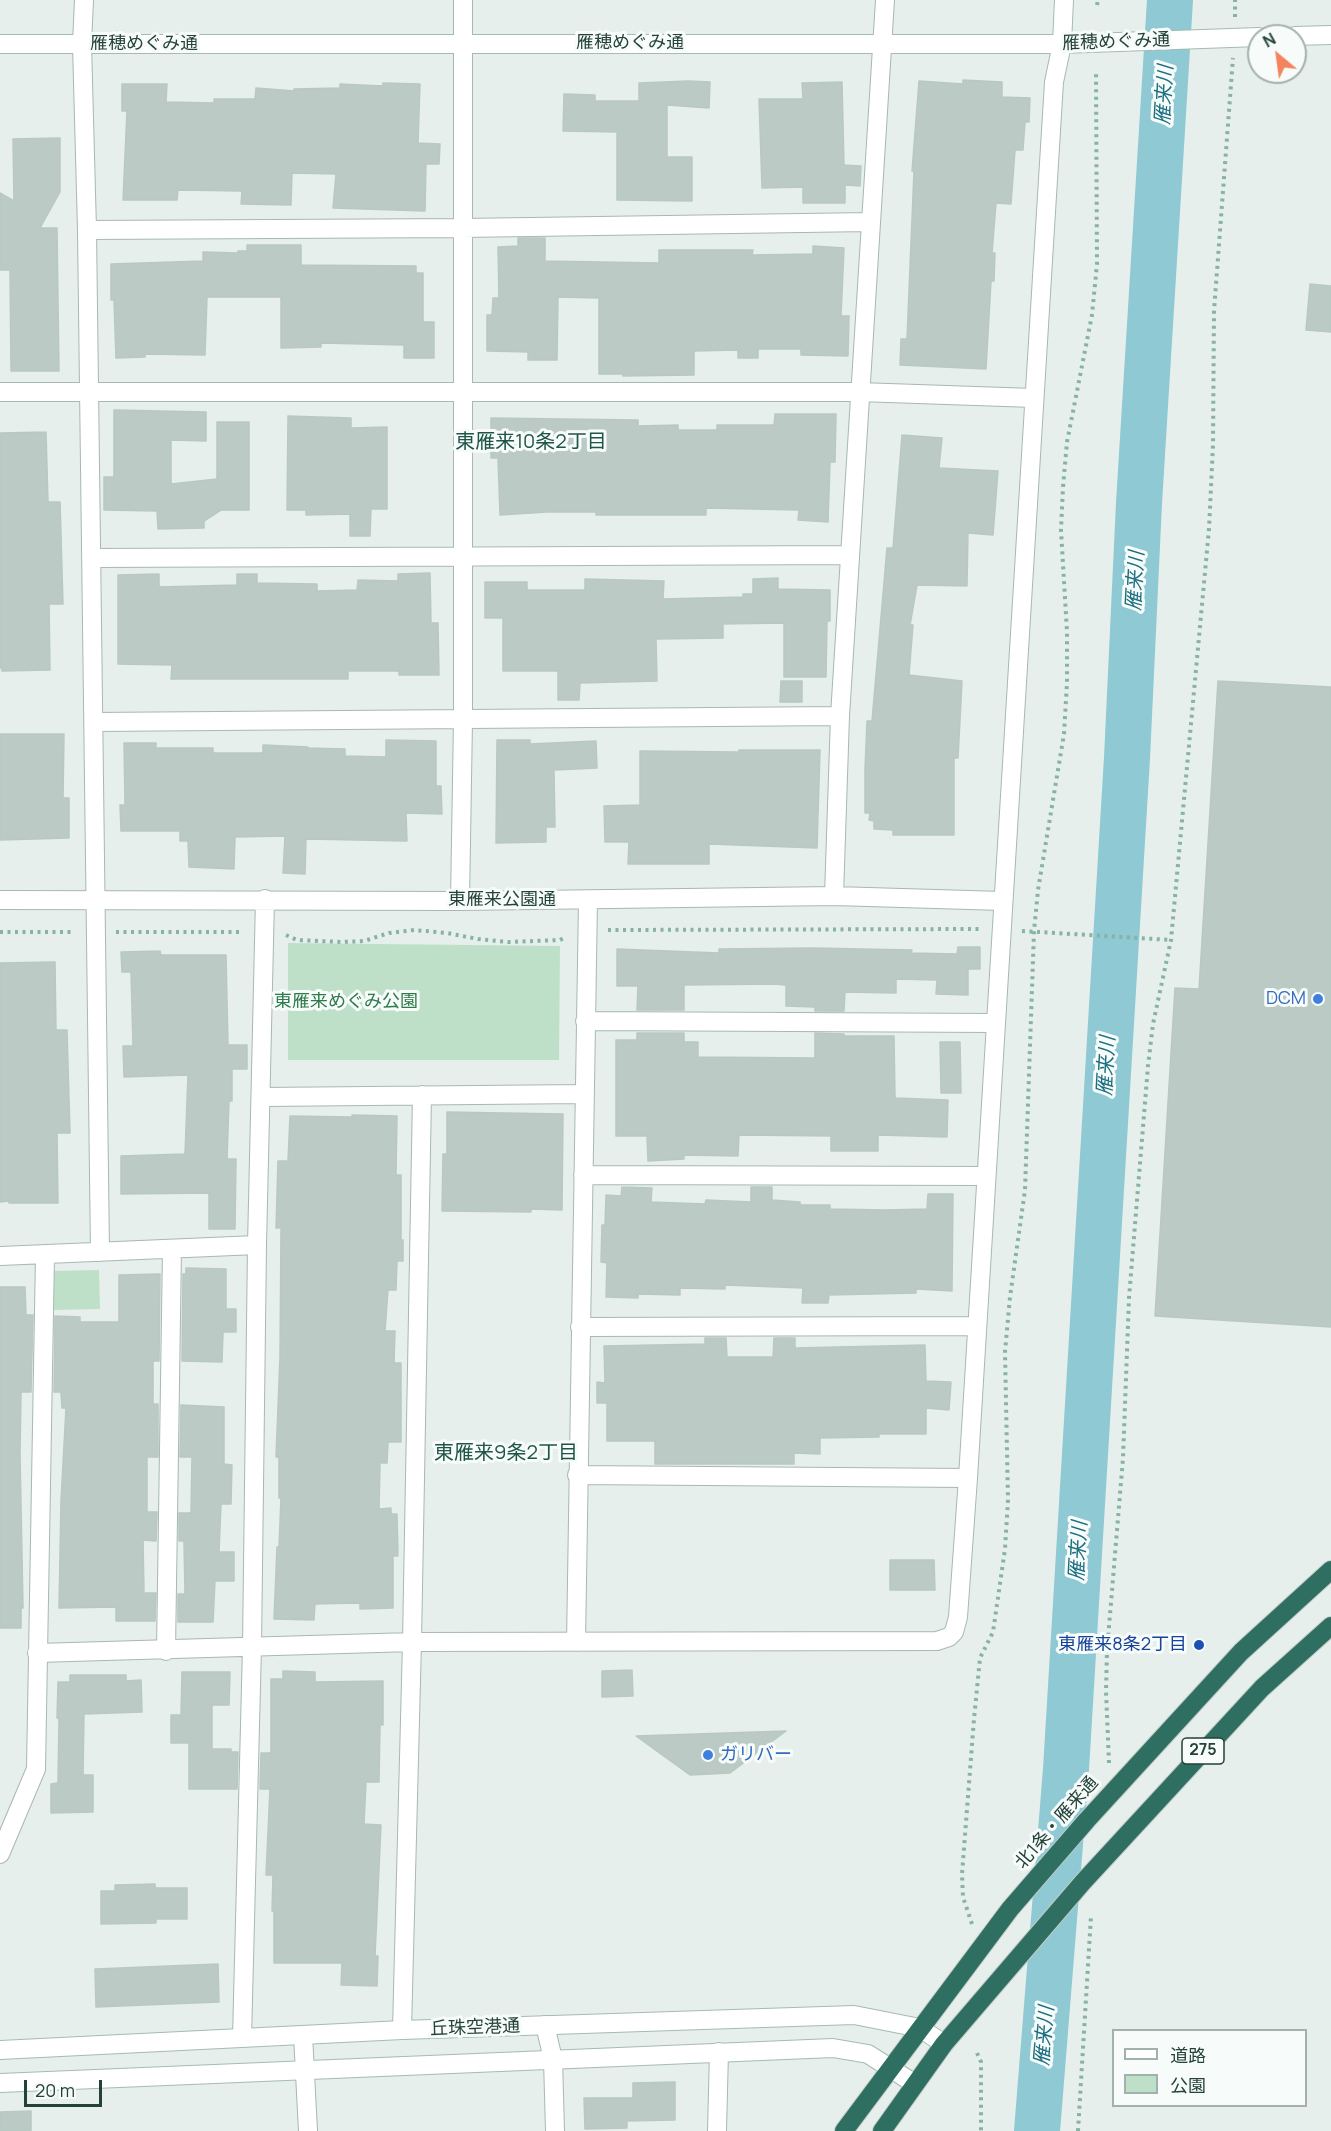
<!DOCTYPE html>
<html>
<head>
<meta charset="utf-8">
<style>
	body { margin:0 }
	#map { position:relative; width:1331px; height:2131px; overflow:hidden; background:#e6efeb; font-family:Manrope,"Noto Sans JP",sans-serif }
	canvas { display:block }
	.legend { position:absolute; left:1112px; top:2029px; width:195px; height:78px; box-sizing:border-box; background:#f7fbf9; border:2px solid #a3b1ad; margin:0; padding:8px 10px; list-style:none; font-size:18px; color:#24423a }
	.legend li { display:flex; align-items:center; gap:12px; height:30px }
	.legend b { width:30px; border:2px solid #a3b1ad }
	.north { position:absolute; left:1247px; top:24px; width:60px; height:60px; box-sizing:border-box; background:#f7fbf9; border:2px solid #a3b1ad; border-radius:50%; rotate:331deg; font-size:16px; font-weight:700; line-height:24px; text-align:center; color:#24423a }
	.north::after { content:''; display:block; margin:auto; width:21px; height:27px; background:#f4845f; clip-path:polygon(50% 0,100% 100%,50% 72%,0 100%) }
	.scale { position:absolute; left:24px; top:2080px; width:78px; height:27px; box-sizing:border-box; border:3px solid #24423a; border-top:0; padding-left:8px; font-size:18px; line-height:21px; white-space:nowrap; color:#24423a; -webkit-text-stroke:4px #f7fbf9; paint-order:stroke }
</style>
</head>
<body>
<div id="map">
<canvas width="1331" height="2131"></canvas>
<ul class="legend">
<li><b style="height:8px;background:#fff"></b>道路</li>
<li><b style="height:16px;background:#bfe0c8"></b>公園</li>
</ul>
<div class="north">N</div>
<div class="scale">20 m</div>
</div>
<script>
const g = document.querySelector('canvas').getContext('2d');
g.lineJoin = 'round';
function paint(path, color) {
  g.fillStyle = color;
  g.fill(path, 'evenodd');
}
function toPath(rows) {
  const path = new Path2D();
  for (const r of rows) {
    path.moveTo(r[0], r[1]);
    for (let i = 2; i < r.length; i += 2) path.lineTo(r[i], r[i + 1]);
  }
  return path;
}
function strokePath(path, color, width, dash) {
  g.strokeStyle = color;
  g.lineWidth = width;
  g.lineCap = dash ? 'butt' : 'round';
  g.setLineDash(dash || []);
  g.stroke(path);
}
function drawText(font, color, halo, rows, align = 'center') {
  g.font = font + ' Manrope,"Noto Sans JP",sans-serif';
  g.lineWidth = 6;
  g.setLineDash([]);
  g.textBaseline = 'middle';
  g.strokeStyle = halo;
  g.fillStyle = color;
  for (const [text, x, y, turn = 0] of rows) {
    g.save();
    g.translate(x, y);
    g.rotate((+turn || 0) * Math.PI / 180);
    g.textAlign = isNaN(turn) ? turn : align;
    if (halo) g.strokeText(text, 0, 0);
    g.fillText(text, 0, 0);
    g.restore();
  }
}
const green = toPath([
	[288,943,560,946,559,1060,288,1060],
	[99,1270,100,1309,54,1310,53,1271]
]);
const river = toPath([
	[1037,2131,1066,1769,1127,758,1139,503,1170,0]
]);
const building = toPath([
	[963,80,1002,82,1002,97,1030,98,1029,122,1025,122,1023,150,1015,150,1011,204,996,203,992,253,995,253,994,281,991,281,986,369,900,365,901,339,907,339,914,171,912,171,919,81,963,84,963,80],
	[688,81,710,82,709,108,667,105,667,157,692,157,692,201,617,200,617,132,563,131,564,94,595,95,595,101,639,101,639,83,688,81],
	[842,82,844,165,861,166,860,186,845,185,845,203,803,203,803,187,762,188,759,99,803,99,802,83,842,82],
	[383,83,420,84,418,143,440,144,439,164,426,164,425,211,333,208,336,174,292,173,291,205,241,204,242,191,178,190,177,200,123,200,127,111,122,111,122,84,167,84,166,102,214,103,214,99,255,99,256,88,294,91,294,89,340,88,340,84,383,86,383,83],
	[60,138,60,192,40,228,57,228,59,371,11,371,10,270,0,270,0,193,14,201,13,139,60,138],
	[518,238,545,238,545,261,659,263,659,250,753,250,752,255,813,254,813,246,844,248,841,316,849,316,848,356,801,355,801,349,758,349,758,358,738,358,738,350,694,351,694,375,623,376,623,374,599,374,599,298,558,297,557,360,528,360,528,352,487,351,487,315,492,315,493,298,499,298,498,247,518,246,518,238],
	[247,245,301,245,301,265,416,266,416,273,423,273,423,322,434,322,434,358,404,358,404,345,321,343,321,347,281,348,281,297,207,297,205,355,145,354,145,357,116,358,114,300,111,300,111,264,203,261,203,252,238,253,238,251,247,251,247,245],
	[1310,284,1331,286,1331,332,1306,330,1310,284],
	[114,410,206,412,206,441,171,440,171,484,217,479,217,422,249,422,249,510,221,510,204,521,204,528,158,529,157,511,104,510,104,477,114,477,114,410],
	[775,414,836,414,835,462,830,462,828,522,798,520,799,510,706,508,706,515,596,515,596,512,547,512,500,515,498,458,491,458,491,418,638,420,638,426,678,425,678,430,717,430,717,425,774,425,775,414],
	[288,416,351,418,351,428,387,427,387,509,371,509,370,536,350,536,350,514,306,515,306,510,287,510,288,416],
	[46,432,48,502,60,502,63,604,49,604,50,670,2,671,2,668,0,668,0,433,46,432],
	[902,435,942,438,939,468,998,471,993,535,968,533,967,586,917,585,910,625,913,625,909,675,962,681,958,758,954,758,954,835,893,835,893,830,874,829,874,821,869,820,870,813,865,813,865,769,867,721,872,721,887,548,893,548,902,435],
	[430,573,431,623,438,623,439,675,399,675,399,671,348,671,348,679,171,679,172,665,118,664,118,575,159,574,159,587,237,585,237,574,257,574,257,583,317,584,317,591,357,590,358,580,398,581,398,574,430,573],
	[778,578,778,589,830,590,830,621,827,621,826,677,784,677,784,623,723,624,723,638,656,639,657,681,580,683,579,700,558,700,558,671,503,671,503,618,485,618,485,582,527,582,527,590,585,590,585,579,664,581,663,599,743,597,743,594,753,594,753,579,778,578],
	[781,681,802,681,802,702,780,702,781,681],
	[1218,681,1331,687,1331,1327,1155,1316,1175,988,1199,989,1218,681],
	[0,734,64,734,63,798,69,798,69,838,0,840,0,734],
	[386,740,436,741,436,786,441,786,442,814,406,813,407,841,306,839,305,874,283,873,285,836,235,837,234,869,189,867,188,841,180,841,180,831,121,831,120,805,125,805,124,743,156,743,156,748,213,748,213,753,263,753,263,745,308,747,308,748,345,749,345,756,386,757,386,740],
	[497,740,530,740,530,744,596,741,597,768,554,770,555,827,546,827,546,842,496,843,497,740],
	[739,750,820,750,817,848,709,844,709,864,628,864,629,842,605,842,604,806,640,805,640,751,739,752,739,750],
	[958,947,980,947,980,969,968,969,968,995,936,994,937,980,896,979,896,993,845,992,844,1011,815,1011,815,1007,786,1006,786,985,773,984,684,985,684,1010,637,1010,638,986,617,986,617,949,719,953,719,949,813,948,912,950,911,953,957,954,958,947],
	[160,951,161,955,226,955,228,1045,247,1045,247,1069,232,1069,232,1101,229,1101,227,1159,236,1159,235,1229,209,1229,209,1193,121,1194,121,1156,185,1154,188,1075,124,1077,123,1046,133,1046,131,972,122,972,121,952,160,951],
	[55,962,56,1030,67,1030,70,1133,57,1133,58,1203,9,1203,9,1201,0,1202,0,963,55,962],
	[637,1033,684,1033,684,1042,698,1042,698,1057,815,1058,815,1033,844,1034,844,1036,894,1036,895,1098,948,1100,947,1137,878,1135,878,1151,831,1151,831,1136,739,1135,738,1156,684,1155,684,1159,648,1161,647,1136,616,1136,616,1040,637,1040,637,1033],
	[940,1042,960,1042,961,1093,941,1093,940,1042],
	[447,1112,563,1114,562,1210,531,1209,531,1212,442,1211,443,1154,447,1154,447,1112],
	[352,1115,397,1116,396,1175,401,1175,401,1240,403,1240,403,1261,397,1261,396,1290,388,1290,385,1331,395,1331,394,1363,401,1363,401,1442,388,1442,387,1463,380,1463,379,1509,391,1508,391,1514,397,1514,398,1556,393,1556,393,1608,360,1609,360,1603,315,1604,314,1620,274,1619,277,1547,279,1547,281,1498,279,1498,279,1457,276,1457,280,1357,281,1228,276,1228,278,1161,288,1161,290,1116,352,1117,352,1115],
	[622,1187,652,1188,651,1202,705,1204,706,1200,751,1202,751,1187,772,1187,772,1200,800,1202,800,1205,830,1205,830,1209,885,1210,927,1209,928,1194,953,1194,952,1291,916,1289,916,1293,829,1295,828,1303,802,1303,803,1288,725,1285,725,1289,680,1288,680,1295,638,1294,638,1298,606,1297,607,1263,601,1262,602,1225,605,1225,606,1195,621,1196,622,1187],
	[186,1268,226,1269,226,1309,236,1309,236,1332,223,1332,222,1362,182,1361,183,1274,186,1274,186,1268],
	[160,1274,159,1361,153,1361,153,1404,158,1404,158,1457,147,1457,147,1512,157,1512,156,1541,143,1540,144,1593,156,1593,155,1621,116,1621,116,1607,59,1608,61,1501,66,1408,62,1408,61,1392,54,1392,55,1316,80,1317,80,1322,119,1322,119,1275,160,1274],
	[0,1287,25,1287,26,1315,33,1315,31,1392,21,1392,20,1453,23,1608,21,1608,21,1628,0,1628,0,1287],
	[705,1338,726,1338,727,1357,773,1357,774,1338,795,1338,795,1348,925,1345,926,1381,951,1382,949,1410,926,1408,926,1434,879,1434,879,1437,820,1438,820,1454,794,1453,794,1464,655,1464,655,1441,607,1441,607,1403,597,1403,597,1382,605,1383,604,1346,705,1344,705,1338],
	[181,1405,224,1407,224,1464,232,1465,231,1504,221,1504,219,1552,234,1552,234,1581,215,1581,213,1622,178,1622,178,1594,185,1594,184,1541,179,1541,179,1513,191,1513,192,1457,180,1457,181,1405],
	[890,1560,934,1560,935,1590,890,1590,890,1560],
	[632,1670,633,1696,602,1697,602,1671,632,1670],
	[283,1671,315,1672,315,1682,383,1681,383,1725,380,1725,379,1782,366,1782,364,1824,381,1825,375,1956,378,1956,377,1986,341,1985,342,1963,274,1963,274,1911,272,1911,273,1875,266,1875,270,1789,260,1789,261,1753,271,1753,271,1679,283,1679,283,1671],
	[182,1672,230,1672,229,1705,212,1705,212,1749,231,1749,231,1752,238,1752,237,1789,189,1789,189,1743,171,1743,171,1715,181,1715,182,1672],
	[70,1675,126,1675,126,1681,141,1680,142,1712,84,1714,83,1775,93,1775,93,1812,51,1813,51,1784,58,1783,59,1719,57,1718,58,1682,70,1682,70,1675],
	[786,1731,730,1773,690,1775,636,1736,786,1731],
	[155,1884,155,1888,187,1888,187,1919,156,1919,156,1923,101,1924,101,1891,115,1891,115,1885,155,1884],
	[218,1964,219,2002,96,2007,95,1969,218,1964],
	[675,2082,675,2120,627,2121,627,2128,585,2129,584,2098,633,2098,633,2083,675,2082],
	[31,2111,31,2131,0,2131,0,2112,31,2111]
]);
const path = toPath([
	[1097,5,1098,0],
	[1235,17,1235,0],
	[608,930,981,929],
	[1022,931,1171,940],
	[0,932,75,932],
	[116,932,243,932],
	[286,935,297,940,342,942,364,941,389,933,414,930,447,933,478,939,508,942,560,940,566,937],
	[1109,1763,1106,1691,1107,1651,1123,1458,1129,1298,1148,1066,1153,1024,1171,940,1209,529,1213,445,1214,311,1233,58],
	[972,1924,963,1897,962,1874,974,1719,980,1658,993,1632,1005,1549,1008,1500,1005,1352,1010,1297,1025,1190,1034,931,1038,890,1064,734,1067,683,1067,632,1061,530,1063,487,1067,442,1092,315,1097,264,1096,71],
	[977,2053,981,2062,981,2131],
	[1078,2131,1091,1916]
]);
const street = toPath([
	[84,0,82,44,87,230,100,1252],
	[87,230,462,228,870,222],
	[0,392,859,392,1034,398],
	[91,558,850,555],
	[94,722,840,716],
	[834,896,840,716,885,0],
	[0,900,460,901,834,896,1003,901],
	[460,901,463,720,463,0],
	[585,1021,996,1023],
	[262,1097,584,1094],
	[583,1175,986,1176],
	[0,1256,257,1245],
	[580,1327,976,1326],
	[577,1475,968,1478],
	[576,1642,588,900],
	[166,1651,172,1249],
	[37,1653,412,1642,937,1641,949,1637,954,1632,958,1617,968,1478,1054,82,1062,44],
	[0,1854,36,1769,45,1255],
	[545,2025,553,2059,555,2131],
	[402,2030,412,1642,422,1095],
	[303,2035,308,2131],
	[242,2038,252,1647,257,1245,265,899],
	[717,2131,719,2052]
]);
const secondary = toPath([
	[1295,36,1331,35],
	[0,44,1062,44,1259,37],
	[1062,44,1064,0],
	[0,2050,402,2030,854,2015,920,2028,944,2044],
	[0,2083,833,2048,868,2054,915,2084]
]);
const highway = toPath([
	[844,2131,1010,1909,1087,1820,1241,1652,1331,1570],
	[882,2131,944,2044,1083,1882,1262,1688,1331,1626]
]);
const markers = [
	[1318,999,6,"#3f7fe0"],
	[1199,1645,6,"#1a4fb4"],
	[708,1755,6,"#3f7fe0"]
];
const shields = [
	[1203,1751,42]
];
const shieldNames = [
	["275",1203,1751]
];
const streetNames = [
	["雁穂めぐみ通",1116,42,-2],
	["雁穂めぐみ通",630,43],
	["雁穂めぐみ通",144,44],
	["東雁来公園通",502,900],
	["北1条・雁来通",1057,1823,-49],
	["丘珠空港通",475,2028,-2]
];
const shopNames = [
	["DCM",1306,999],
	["ガリバー",720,1755,"left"]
];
const parkNames = [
	["東雁来めぐみ公園",346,1002]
];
const transitNames = [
	["東雁来8条2丁目",1187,1645]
];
const waterNames = [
	["雁来川",1165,95,-87],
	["雁来川",1136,581,-87],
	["雁来川",1107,1066,-87],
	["雁来川",1079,1551,-87],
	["雁来川",1045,2036,-85]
];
const neighbourhoodNames = [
	["東雁来10条2丁目",531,442],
	["東雁来9条2丁目",506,1453]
];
paint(green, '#bfe0c8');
strokePath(river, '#8ec9d4', 46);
paint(building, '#bbcac4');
strokePath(building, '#b8c9c2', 1.5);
strokePath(street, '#a8b8b2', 20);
strokePath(secondary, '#a4bbb3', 20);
strokePath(highway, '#c2cac8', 20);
strokePath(path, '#86b3a5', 4, [3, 4.5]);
strokePath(street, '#fff', 18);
strokePath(secondary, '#fff', 18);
strokePath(highway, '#2f6f62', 18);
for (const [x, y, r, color] of markers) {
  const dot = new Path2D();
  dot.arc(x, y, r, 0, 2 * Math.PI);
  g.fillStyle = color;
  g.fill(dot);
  strokePath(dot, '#f7fbf9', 2);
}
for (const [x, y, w] of shields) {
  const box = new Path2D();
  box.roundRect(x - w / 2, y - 13, w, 26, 4.5);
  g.fillStyle = '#f7fbf9';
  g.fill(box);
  strokePath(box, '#24423a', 1.5);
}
drawText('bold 16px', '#24423a', null, shieldNames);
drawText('18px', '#24423a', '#f7fbf9', streetNames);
drawText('18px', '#366cbe', '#f7fbf9', shopNames, 'right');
drawText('18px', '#2d7a4b', '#f7fbf9', parkNames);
drawText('18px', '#164399', '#f7fbf9', transitNames, 'right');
drawText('italic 20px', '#1c6f80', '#f7fbf9', waterNames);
drawText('20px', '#1f5548', '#f7fbf9', neighbourhoodNames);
</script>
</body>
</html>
